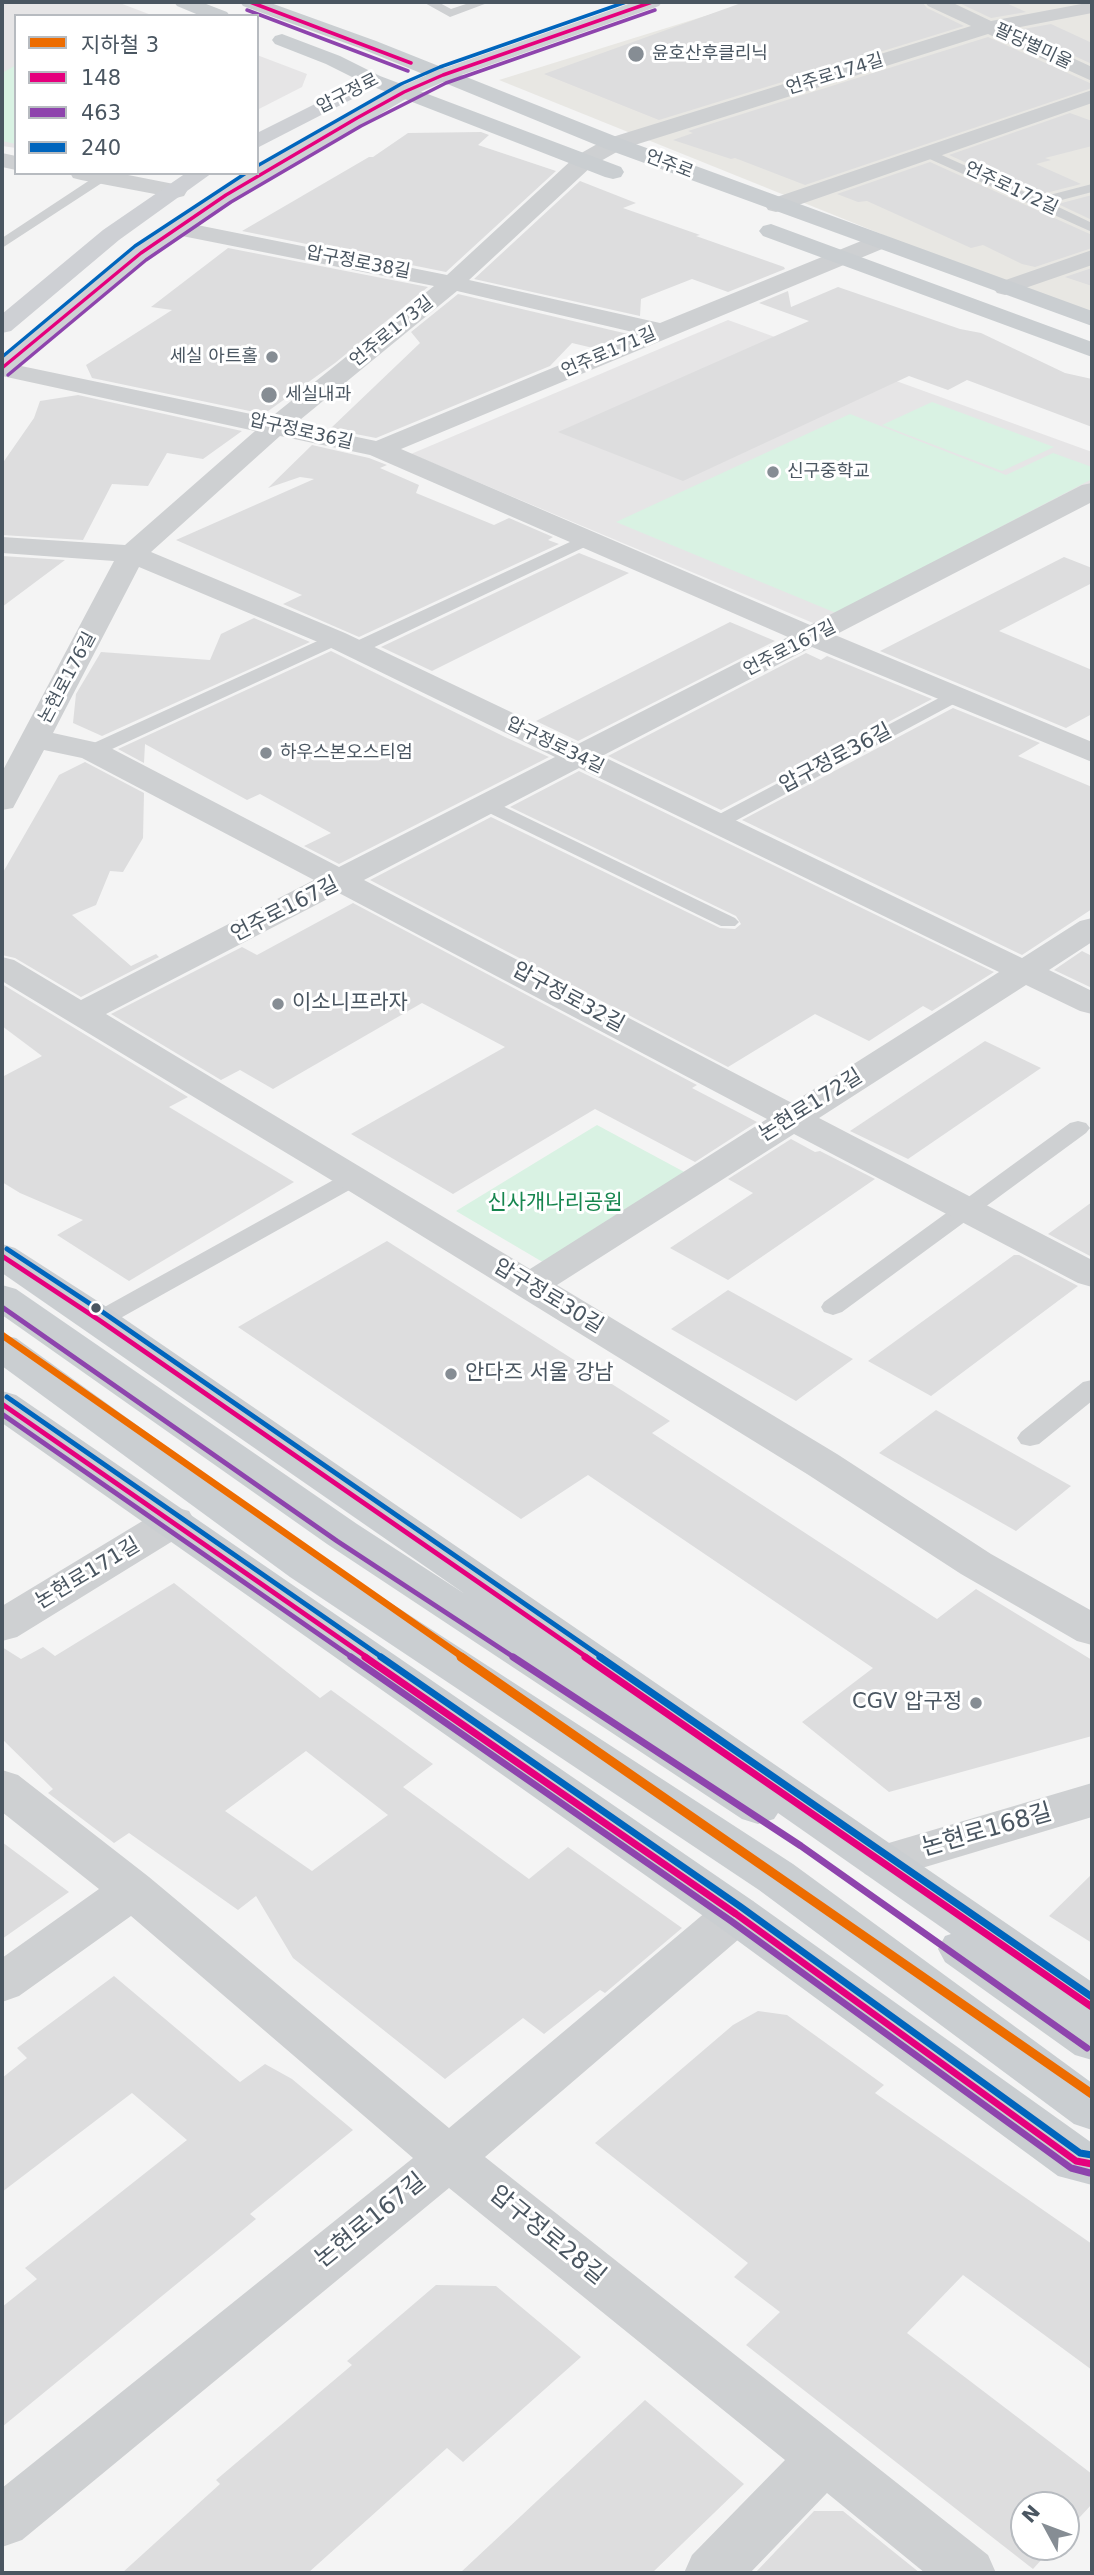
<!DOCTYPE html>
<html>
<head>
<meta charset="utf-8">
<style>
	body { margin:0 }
	#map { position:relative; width:1094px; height:2575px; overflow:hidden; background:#f4f4f4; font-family:"DejaVu Sans","Noto Sans KR",sans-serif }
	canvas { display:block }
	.frame { position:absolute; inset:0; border:4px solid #4a5661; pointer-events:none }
	.legend { position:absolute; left:14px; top:14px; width:245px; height:161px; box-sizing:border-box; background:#fff; border:2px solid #b7bbc0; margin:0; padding:9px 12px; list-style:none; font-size:21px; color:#4a5661 }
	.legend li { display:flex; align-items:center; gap:14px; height:35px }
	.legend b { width:35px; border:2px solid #b7bbc0 }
	.north { position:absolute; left:1010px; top:2491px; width:70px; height:70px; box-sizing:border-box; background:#fff; border:2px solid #b7bbc0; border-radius:50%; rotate:311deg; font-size:19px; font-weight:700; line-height:28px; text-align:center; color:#4a5661 }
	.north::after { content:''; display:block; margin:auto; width:24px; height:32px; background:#868d94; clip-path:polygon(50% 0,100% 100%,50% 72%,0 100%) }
</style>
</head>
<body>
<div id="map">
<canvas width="1094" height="2575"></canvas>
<div class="frame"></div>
<ul class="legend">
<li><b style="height:9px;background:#ed6c00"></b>지하철 3</li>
<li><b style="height:9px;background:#e5007d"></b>148</li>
<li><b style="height:9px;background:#8e44ad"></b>463</li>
<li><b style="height:9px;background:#0065bd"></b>240</li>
</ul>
<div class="north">N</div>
</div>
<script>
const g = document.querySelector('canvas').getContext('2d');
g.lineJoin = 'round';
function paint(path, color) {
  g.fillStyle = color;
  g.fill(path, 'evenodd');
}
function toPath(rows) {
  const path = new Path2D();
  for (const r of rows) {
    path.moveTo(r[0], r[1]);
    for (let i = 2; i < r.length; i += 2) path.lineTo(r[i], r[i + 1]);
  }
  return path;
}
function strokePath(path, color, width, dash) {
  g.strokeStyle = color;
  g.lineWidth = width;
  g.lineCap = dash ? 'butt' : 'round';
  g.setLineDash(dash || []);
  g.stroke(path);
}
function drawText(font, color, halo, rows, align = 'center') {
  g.font = font + ' "DejaVu Sans","Noto Sans KR",sans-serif';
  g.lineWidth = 6;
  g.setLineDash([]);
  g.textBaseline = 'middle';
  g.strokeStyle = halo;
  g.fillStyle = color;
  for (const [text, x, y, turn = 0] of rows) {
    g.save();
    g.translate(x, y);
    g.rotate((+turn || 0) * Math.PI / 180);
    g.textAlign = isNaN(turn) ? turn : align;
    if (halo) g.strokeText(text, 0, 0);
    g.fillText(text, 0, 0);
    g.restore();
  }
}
const commercial = toPath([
	[750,2,1092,2,1092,319,499,80]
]);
const education = toPath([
	[2,2,117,2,154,16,16,16,16,148,2,146],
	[257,55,307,74,302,87,257,110],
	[728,320,1092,452,1092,490,825,628,411,454]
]);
const green = toPath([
	[16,65,16,144,2,141,2,73],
	[932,402,1054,447,1002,471,882,425],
	[850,414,1006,475,1053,453,1092,467,1092,479,836,613,616,522],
	[597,1125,688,1174,546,1264,456,1211]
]);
const building = toPath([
	[744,2,922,2,927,8,964,26,659,120,544,74],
	[957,2,1004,2,1026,12,991,18],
	[1051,24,1092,43,1092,64,1018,30],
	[988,37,1092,84,1092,88,805,185,735,158,731,159,673,140,693,133,688,131],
	[1070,113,1092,121,1092,146,1045,158,1051,160,1036,164,1081,184,1038,195,949,155],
	[481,132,489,135,478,145,556,171,446,272,242,231,369,157,373,157,408,133],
	[930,162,1092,235,1092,248,1035,267,1022,264,983,245,971,248,867,201,858,202,837,194],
	[580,181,636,203,623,208,700,235,696,236,784,267,785,269,728,292,692,279,641,299,640,316,474,279],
	[1092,195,1092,220,1058,204],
	[228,248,428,287,335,363,264,414,92,378,86,365,172,310,151,307],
	[1092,268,1092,286,1065,277],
	[838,287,960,329,981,333,1065,373,1092,379,1092,427,967,380,948,390,909,376,683,481,558,432,809,321,759,303,788,291,791,307],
	[458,294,628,334,593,348,572,343,550,366,376,438,330,429,420,343,411,332],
	[78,395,242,431,203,459,167,453,148,486,112,484,83,540,2,535,2,464,34,418,40,401],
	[312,445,369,458,387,465,380,468,419,485,416,493,494,525,509,518,553,537,548,540,559,544,359,637,283,604,302,595,176,540,314,479,300,477,268,488],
	[579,553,629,573,432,671,381,647],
	[2,556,65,560,2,607],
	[1064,557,1092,568,1092,583,999,631,1092,670,1092,714,1066,728,880,651],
	[254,618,310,642,102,736,73,723,76,694,101,652,210,660,221,634],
	[730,622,775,641,578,741,536,721],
	[331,651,505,737,549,757,339,864,304,846,331,833,260,794,247,800,145,744,144,763,118,749],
	[806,653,821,660,827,656,932,699,721,810,608,756],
	[953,708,1040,743,1018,756,1092,787,1092,909,1022,955,742,820],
	[85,762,144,793,143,838,123,872,110,871,96,905,72,915,131,966,156,954,159,957,81,997,15,958,2,955,2,874,59,775],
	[579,771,994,972,932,1011,923,1006,869,1041,815,1014,728,1067,370,880,491,817,720,928,735,929,741,924,736,916,510,807],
	[353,903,697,1085,692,1088,757,1122,695,1162,595,1109,453,1194,351,1134,505,1047,422,1003,273,1089,240,1070,221,1080,111,1014,242,947,257,955],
	[1082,951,1092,956,1092,988,1054,970],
	[2,984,188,1097,169,1107,294,1182,129,1281,57,1235,83,1220,20,1193,2,1182,2,1077,42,1056,2,1026],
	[985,1041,1041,1068,908,1159,850,1131],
	[791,1139,815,1152,820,1151,875,1179,728,1280,670,1248,753,1193,728,1179],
	[1092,1202,1092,1257,1048,1234],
	[387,1241,670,1421,652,1433,937,1619,976,1589,1092,1660,1092,1736,889,1792,802,1722,873,1668,588,1475,521,1519,238,1327],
	[1014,1255,1019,1255,1078,1286,931,1396,868,1361],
	[728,1290,853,1359,796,1401,671,1329],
	[936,1410,1071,1486,1016,1531,879,1453],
	[174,1583,320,1698,331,1690,433,1764,403,1787,529,1879,568,1847,682,1928,605,1993,600,1990,544,2034,523,2018,445,2079,293,1958,256,1896,238,1910,129,1833,114,1843,48,1793,53,1789,2,1739,2,1647,21,1659,43,1647,55,1656],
	[306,1751,388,1815,312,1871,225,1811],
	[2,1842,69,1892,2,1939],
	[1092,1874,1092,1943,1049,1916],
	[114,1976,240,2082,265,2064,292,2079,353,2130,250,2214,256,2219,2,2427,2,2307,37,2279,25,2268,187,2140,132,2093,2,2192,2,2078,27,2058,17,2048],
	[758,2011,787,2015,884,2085,875,2093,1092,2244,1092,2370,963,2275,907,2333,1092,2474,1092,2504,1066,2532,1066,2505,1024,2505,1024,2547,1053,2547,1033,2569,746,2345,780,2312,734,2277,748,2263,595,2143,733,2025],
	[436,2285,496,2286,581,2357,463,2462,447,2448,308,2573,122,2573,220,2484,216,2480,352,2365,347,2361],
	[645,2400,744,2484,652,2573,460,2573],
	[814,2511,843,2511,920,2573,755,2573]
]);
const service = toPath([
	[423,2,438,2,451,9,472,2,490,2,450,17,423,2],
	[928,149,1038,198,1092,184,1092,192,1050,203,1092,223,1092,232,923,156,923,150,928,149],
	[99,174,109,174,111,177,2,248,2,238,99,174],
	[585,535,591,536,594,540,591,544,362,653,348,653,346,649,348,645,585,535],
	[335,633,344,639,342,643,99,755,85,755,82,751,85,747,335,633],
	[956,689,966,695,963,699,724,827,710,827,707,823,710,819,956,689],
	[488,799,735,918,739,922,735,926,721,926,481,809,478,805,481,801,488,799],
	[1078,1121,1086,1123,1090,1128,1086,1133,842,1312,833,1315,824,1312,821,1307,824,1302,1070,1123,1078,1121],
	[354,1171,362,1173,366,1178,362,1183,108,1325,99,1328,90,1325,87,1320,90,1315,346,1173,354,1171],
	[1092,1380,1092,1401,1039,1444,1030,1446,1021,1444,1017,1438,1021,1432,1083,1382,1092,1380]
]);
const minor = toPath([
	[925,2,951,2,991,21,1092,2,1092,13,1010,29,1092,67,1092,81,988,34,622,149,592,166,469,280,660,323,871,237,879,235,887,237,891,242,887,247,401,449,810,625,1082,485,1092,483,1092,502,835,635,1092,742,1092,762,812,647,602,756,1022,958,1080,921,1092,918,1092,942,1049,970,1092,991,1092,1014,1080,1011,1026,985,819,1118,1092,1260,1092,1287,1078,1283,794,1134,557,1285,837,1454,991,1554,1092,1611,1092,1645,1077,1641,961,1574,807,1474,341,1186,2,981,2,957,14,960,81,1000,314,880,82,758,44,750,13,808,2,810,2,772,114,561,2,553,2,537,125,545,255,431,2,376,2,362,270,418,434,286,177,235,169,233,165,228,169,223,177,221,447,275,576,156,606,139,971,26,928,6,925,2],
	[457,291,637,333,376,441,295,424,457,291],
	[280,436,370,455,788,637,578,744,345,633,151,552,280,436],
	[139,567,325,645,555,757,339,867,103,744,53,733,139,567],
	[579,768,999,972,792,1103,364,880,579,768],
	[339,893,767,1119,530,1269,106,1014,339,893],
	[1092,90,1092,103,784,210,776,212,768,210,765,205,768,200,1092,90],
	[2,153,16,156,16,170,2,167,2,153],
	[70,173,118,173,184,186,187,191,184,196,176,198,81,180,73,178,70,173],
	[1092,250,1092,265,1005,295,997,293,993,288,997,283,1092,250],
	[174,1507,189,1511,195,1521,189,1531,17,1637,2,1641,2,1606,159,1511,174,1507],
	[2,1770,18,1775,149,1877,449,2128,719,1901,736,1896,753,1901,760,1914,753,1927,485,2157,988,2555,996,2573,925,2573,827,2493,750,2573,684,2573,692,2555,785,2460,449,2188,22,2540,2,2547,2,2488,413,2158,131,1916,19,1996,2,2002,2,1958,99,1889,2,1812,2,1770],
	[1092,1783,1092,1817,882,1880,865,1874,859,1862,865,1850,1092,1783]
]);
const secondary = toPath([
	[634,2,662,2,659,6,450,79,411,96,234,200,149,258,11,373,2,375,2,356,133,248,218,190,247,173,257,173,257,167,397,88,436,71,634,2],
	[357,83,364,85,368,89,364,93,257,148,257,133,357,83],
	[186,173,212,173,119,240,11,331,2,333,2,314,103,230,186,173]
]);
const primary = toPath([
	[174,2,201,2,227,12,230,16,201,16,177,6,174,2],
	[240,2,268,2,376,41,622,139,1092,311,1092,326,606,149,362,49,243,6,240,2],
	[282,34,340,56,380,76,621,167,624,172,621,177,613,179,605,177,366,84,326,64,275,44,272,40,275,36,282,34],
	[771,224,1092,342,1092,357,763,236,759,231,763,226,771,224],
	[2,1244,15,1248,113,1311,1092,1982,1092,2060,1075,2055,945,1962,938,1949,945,1936,951,1934,778,1813,774,1819,758,1824,742,1819,327,1544,2,1315,2,1285,16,1289,357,1524,465,1594,2,1273,2,1244],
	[2,1335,16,1338,320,1557,793,1864,1092,2083,1092,2130,1074,2124,759,1890,290,1577,2,1366,2,1335],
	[2,1391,16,1395,753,1901,1092,2143,1092,2185,1058,2176,719,1927,2,1423,2,1391]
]);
const bus1Far2 = toPath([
	[250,2,411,63],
	[2,368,141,253,226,195,357,118,404,92,443,75,652,2]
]);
const bus1Far1 = toPath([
	[2,1256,99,1320,588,1658],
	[2,1404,368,1658]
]);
const bus1 = toPath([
	[365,1657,736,1914,1076,2161,1092,2164],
	[585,1657,1092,2007]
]);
const bus2Far2 = toPath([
	[247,10,408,71],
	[8,375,146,260,231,202,361,126,446,83,655,10]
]);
const bus2Far1 = toPath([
	[2,1307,337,1541,515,1658],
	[2,1414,353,1658]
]);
const bus2 = toPath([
	[351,1657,731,1921,1071,2168,1090,2173],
	[513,1657,801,1846,1087,2048]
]);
const bus3Far2 = toPath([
	[257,166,401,84,440,67,626,2],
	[2,357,135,246,246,173]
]);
const bus3Far1 = toPath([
	[7,1249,104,1313,603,1658],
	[7,1397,383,1658]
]);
const bus3 = toPath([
	[381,1657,741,1907,1080,2153,1092,2155],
	[600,1657,1092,1997]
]);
const metro1Far1 = toPath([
	[2,1335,464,1658]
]);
const metro1 = toPath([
	[461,1657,1092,2094]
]);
const markers = [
	[636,54,9,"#868d94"],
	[272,357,7,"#868d94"],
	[269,395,9,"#868d94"],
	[773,472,7,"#868d94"],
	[266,753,7,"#868d94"],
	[278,1004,7,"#868d94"],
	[96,1308,6,"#4a5661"],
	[451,1374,7,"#868d94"],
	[976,1703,7,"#868d94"]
];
const farStreetnames = [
	["팔당별미울",1033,47,25],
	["언주로174길",835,75,-17],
	["압구정로",348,94,-27],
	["언주로",669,165,21],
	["언주로172길",1011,189,25],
	["압구정로38길",358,263,11],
	["언주로173길",392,332,-39],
	["언주로171길",609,353,-23],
	["압구정로36길",301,432,13],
	["언주로167길",790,649,-27],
	["논현로176길",68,678,-62],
	["압구정로34길",555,746,26]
];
const farPoinames = [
	["윤호산후클리닉",652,54],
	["세실 아트홀",258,357,"right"],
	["세실내과",285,395],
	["신구중학교",787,472],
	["하우스본오스티엄",280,753]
];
const streetNames = [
	["압구정로36길",836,759,-28],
	["언주로167길",285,910,-27],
	["압구정로32길",568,998,28],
	["논현로172길",811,1106,-32],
	["압구정로30길",548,1297,31],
	["논현로171길",88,1574,-31]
];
const poiNames = [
	["이소니프라자",292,1004],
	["안다즈 서울 강남",465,1374],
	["CGV 압구정",962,1703,"right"]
];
const parkNames = [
	["신사개나리공원",555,1204]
];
const nearStreetnames = [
	["논현로168길",987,1831,-16],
	["논현로167길",371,2221,-39],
	["압구정로28길",547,2236,39]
];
paint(commercial, '#e8e7e3');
paint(education, '#e6e5e6');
paint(green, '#d9f2e3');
paint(building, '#ddddde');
paint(service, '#ced0d2');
paint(minor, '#ced0d2');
paint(secondary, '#ced0d4');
paint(primary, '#caced1');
strokePath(bus1Far2, '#e5007d', 3.5);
strokePath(bus1Far1, '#e5007d', 5);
strokePath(bus1, '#e5007d', 7);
strokePath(bus2Far2, '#8e44ad', 3.5);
strokePath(bus2Far1, '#8e44ad', 5);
strokePath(bus2, '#8e44ad', 7);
strokePath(bus3Far2, '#0065bd', 3.5);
strokePath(bus3Far1, '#0065bd', 5);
strokePath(bus3, '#0065bd', 7);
strokePath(metro1Far1, '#ed6c00', 7);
strokePath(metro1, '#ed6c00', 9);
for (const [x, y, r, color] of markers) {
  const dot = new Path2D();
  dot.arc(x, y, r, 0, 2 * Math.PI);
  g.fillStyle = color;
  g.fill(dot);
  strokePath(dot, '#fff', 2.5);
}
drawText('18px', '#4a5661', '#fff', farStreetnames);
drawText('18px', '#4a5661', '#fff', farPoinames, 'left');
drawText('21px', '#4a5661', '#fff', streetNames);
drawText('21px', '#4a5661', '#fff', poiNames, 'left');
drawText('21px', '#17864f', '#fff', parkNames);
drawText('24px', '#4a5661', '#fff', nearStreetnames);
</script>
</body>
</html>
